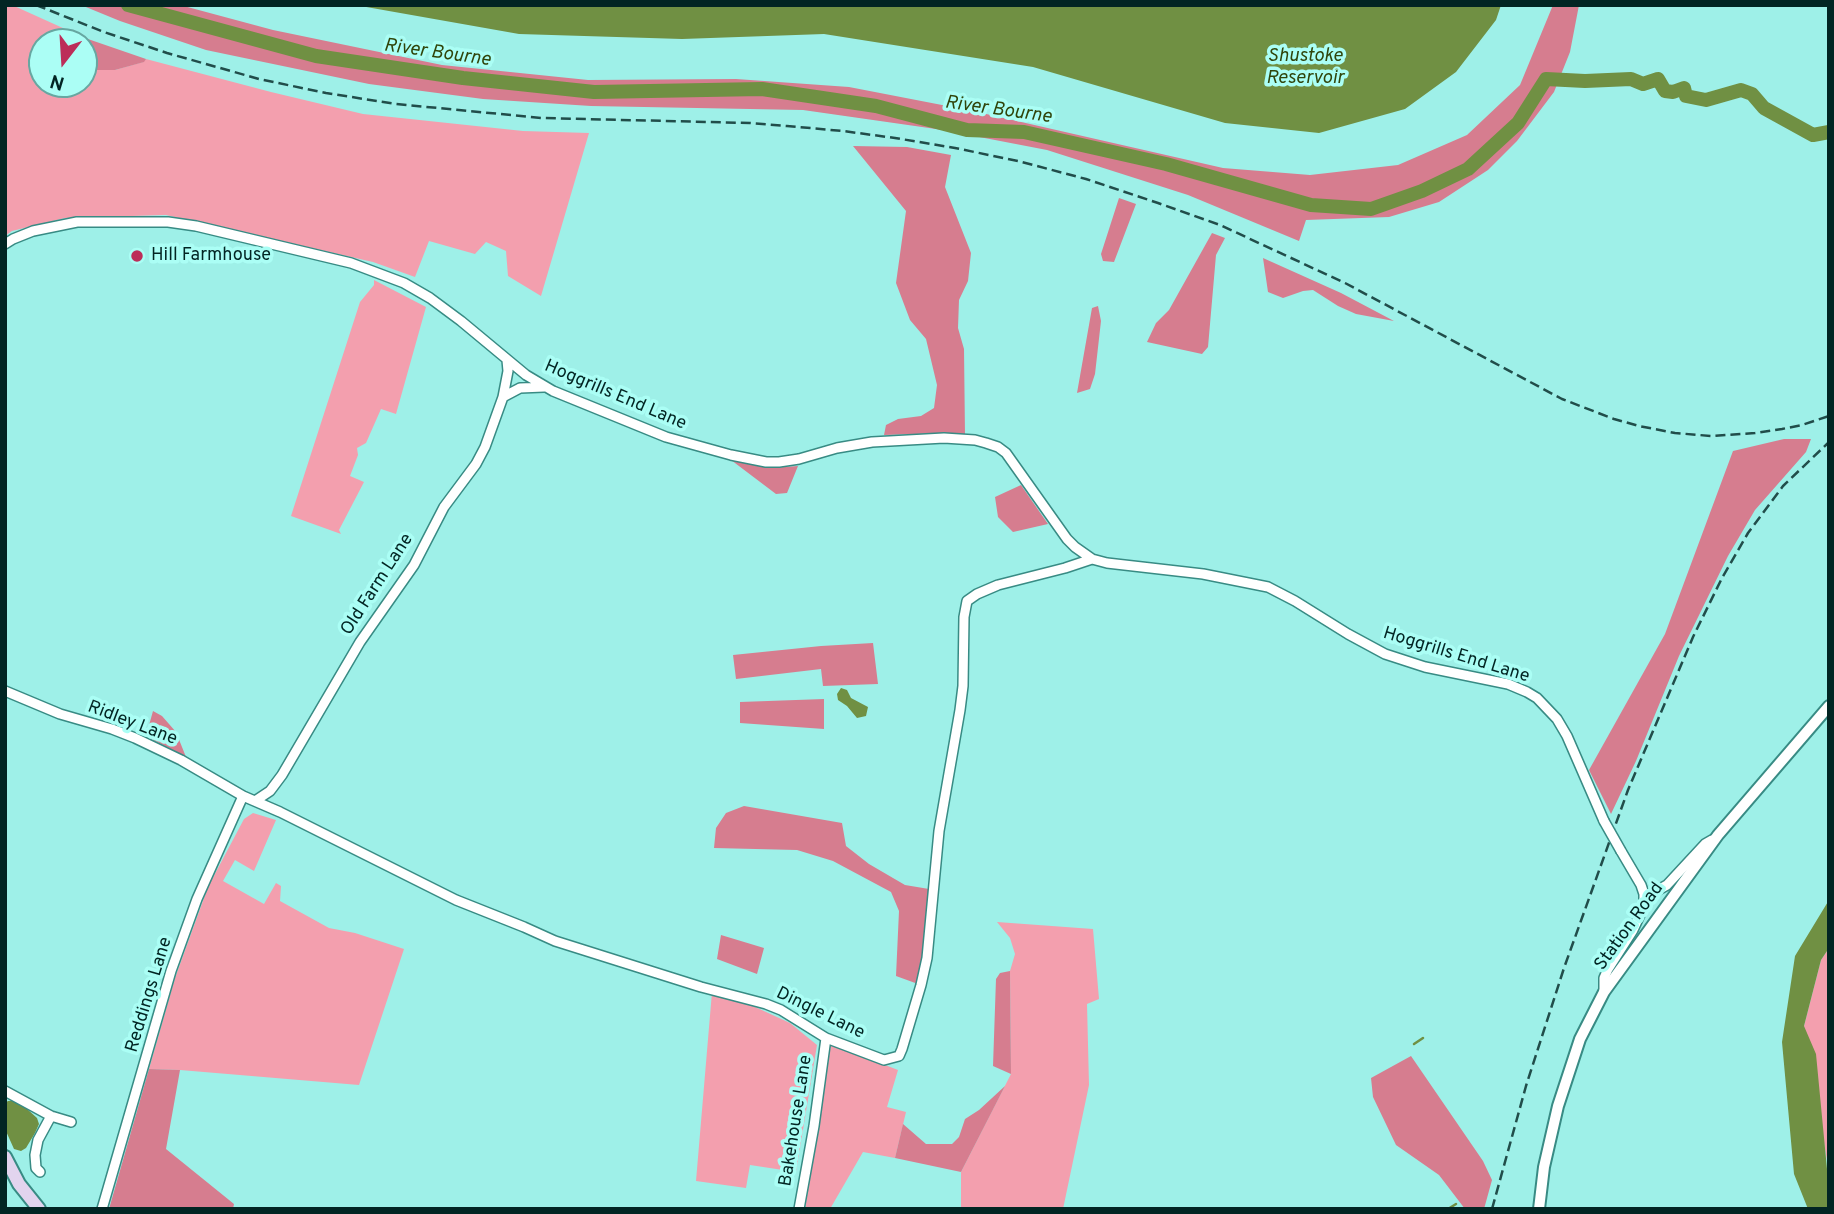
<!DOCTYPE html>
<html>
<head>
<meta charset="utf-8">
<style>
	body { margin:0 }
	#map { position:relative; width:1834px; height:1214px; overflow:hidden; background:#9ef0e8; font-family:Overpass,sans-serif }
	canvas { display:block }
	.frame { position:absolute; inset:0; border:7px solid #022523; pointer-events:none }
	.north { position:absolute; left:28px; top:28px; width:70px; height:70px; box-sizing:border-box; background:#abfef5; border:2px solid #67a7a1; border-radius:50%; rotate:197deg; font-size:19px; font-weight:700; line-height:28px; text-align:center; color:#022523 }
	.north::after { content:''; display:block; margin:auto; width:24px; height:32px; background:#bc2d59; clip-path:polygon(50% 0,100% 100%,50% 72%,0 100%) }
</style>
</head>
<body>
<div id="map">
<canvas width="1834" height="1214"></canvas>
<div class="frame"></div>
<div class="north">N</div>
</div>
<script>
const g = document.querySelector('canvas').getContext('2d');
g.lineJoin = 'round';
function paint(path, color) {
  g.fillStyle = color;
  g.fill(path, 'evenodd');
}
function toPath(rows) {
  const path = new Path2D();
  for (const r of rows) {
    path.moveTo(r[0], r[1]);
    for (let i = 2; i < r.length; i += 2) path.lineTo(r[i], r[i + 1]);
  }
  return path;
}
function strokePath(path, color, width, dash) {
  g.strokeStyle = color;
  g.lineWidth = width;
  g.lineCap = dash ? 'butt' : 'round';
  g.setLineDash(dash || []);
  g.stroke(path);
}
function drawText(font, color, halo, rows, align = 'center') {
  g.font = font + ' Overpass,sans-serif';
  g.lineWidth = 7;
  g.setLineDash([]);
  g.textBaseline = 'middle';
  g.strokeStyle = halo;
  g.fillStyle = color;
  for (const [text, x, y, turn = 0] of rows) {
    g.save();
    g.translate(x, y);
    g.rotate((+turn || 0) * Math.PI / 180);
    g.textAlign = isNaN(turn) ? turn : align;
    if (halo) g.strokeText(text, 0, 0);
    g.fillText(text, 0, 0);
    g.restore();
  }
}
const green = toPath([
	[5,5,12,5,85,38,84,48,84,42,42,42,42,84,84,84,84,70,115,70,143,62,146,59,271,92,363,114,523,131,589,133,541,296,508,276,506,251,486,242,475,254,429,241,415,277,373,262,166,215,65,218,12,231,5,236],
	[374,280,426,307,396,414,381,409,366,443,357,448,358,455,350,476,364,482,339,530,341,534,291,516,360,302,374,285],
	[253,813,276,820,254,871,235,860,223,881,264,904,276,883,281,886,280,901,329,928,355,933,404,949,359,1085,180,1070,149,1069,175,978,208,887,244,819],
	[997,922,1093,929,1099,999,1087,1004,1089,1085,1063,1209,961,1209,961,1172,1011,1074,1010,971,1015,954,1010,938],
	[1829,948,1829,1172,1804,1026,1821,960],
	[712,992,753,1006,790,1023,817,1045,796,1172,750,1165,746,1188,696,1181],
	[831,1044,898,1070,887,1107,906,1112,895,1158,863,1152,830,1209,805,1209]
]);
const forest = toPath([
	[81,5,180,5,273,30,442,65,588,80,736,79,849,87,973,111,1223,168,1310,175,1398,165,1467,135,1520,85,1553,5,1579,5,1570,52,1554,92,1517,141,1488,170,1439,202,1389,217,1306,220,1299,241,1188,195,1047,150,943,130,803,110,591,106,483,99,369,84,206,50,120,21],
	[85,38,146,59,144,62,115,70,84,70],
	[853,146,907,147,951,155,945,187,971,253,968,281,959,300,958,328,964,349,965,435,948,433,884,435,886,425,898,419,921,416,934,408,937,385,926,339,910,320,896,283,906,211],
	[1119,198,1136,204,1114,262,1103,261,1101,254],
	[1212,233,1225,238,1216,255,1208,347,1202,354,1147,342,1156,323,1169,310],
	[1263,258,1341,293,1394,321,1356,314,1338,306,1313,290,1303,291,1283,298,1268,292],
	[1098,306,1101,321,1095,374,1090,389,1077,393,1092,308],
	[1784,439,1811,439,1806,452,1755,510,1728,556,1679,656,1636,761,1611,814,1589,770,1665,634,1733,451],
	[731,460,771,468,798,466,787,493,776,494],
	[1021,485,1048,524,1013,532,998,517,995,497],
	[873,643,878,684,823,686,821,669,736,679,733,655,821,646],
	[824,699,824,729,740,723,740,702],
	[153,711,162,716,176,732,186,757,146,736],
	[744,806,842,823,846,846,869,864,905,885,929,889,924,945,918,984,896,976,899,911,891,892,833,861,797,850,714,848,716,828,726,813],
	[721,935,764,948,757,974,717,959],
	[1010,971,1011,1074,993,1066,996,979,1000,973],
	[1411,1056,1483,1161,1492,1180,1484,1209,1465,1209,1439,1175,1396,1145,1373,1097,1371,1078],
	[149,1069,180,1070,166,1149,234,1204,233,1209,109,1209],
	[1005,1086,961,1172,895,1158,903,1124,926,1144,952,1144,959,1137,965,1119,979,1110]
]);
const water = toPath([
	[355,5,1501,5,1496,20,1456,72,1405,109,1319,133,1225,123,1033,67,824,34,682,39,519,34],
	[841,688,847,690,851,698,868,707,866,716,857,718,847,706,838,700,837,694],
	[1829,900,1829,948,1821,960,1804,1026,1816,1054,1827,1169,1829,1172,1829,1209,1808,1209,1794,1174,1782,1042,1795,956],
	[8,1101,14,1101,26,1108,37,1118,39,1124,35,1133,26,1148,21,1151,14,1149,5,1129,5,1103]
]);
const stream = toPath([
	[129,5,129,6],
	[1414,1044,1423,1038],
	[1448,1209,1456,1204]
]);
const river = toPath([
	[128,5,316,56,463,78,594,92,762,89,876,106,967,130,1024,132,1166,164,1311,205,1371,209,1422,191,1468,169,1518,123,1546,79,1585,81,1631,79,1643,84,1658,79,1665,91,1673,92,1684,88,1686,96,1706,100,1741,90,1752,94,1764,108,1813,135,1829,132]
]);
const minor = toPath([
	[5,244,13,239,33,231,77,222,168,222,196,226,351,263,404,283,430,298,461,321,526,375,553,391,666,437,731,455,766,462,779,462,799,459,837,448,872,442,944,438,975,440,986,443,998,447,1006,453,1067,539,1075,547,1092,559,1107,563,1203,574,1268,587,1295,601,1348,634,1385,654,1425,667,1508,684,1527,692,1537,698,1557,719,1567,736,1604,821],
	[503,397,520,388,544,387],
	[5,691,60,714,112,729,135,738,181,760,243,796,280,812,456,900,524,927,555,941,701,987,766,1004,781,1010,826,1038,884,1060,899,1056,902,1049,921,985,927,958,939,831,960,710,963,686,964,617,967,601,977,594,998,585,1065,568,1092,559],
	[255,801,270,791,282,775,360,642,414,565,444,507,476,464,485,447,503,397,508,371,507,360],
	[1644,894,1651,894,1667,885,1705,844,1712,840],
	[1604,992,1604,978,1608,969,1633,930,1644,906,1644,894,1641,885,1621,851],
	[5,1091,51,1116,71,1122],
	[40,1172,36,1168,35,1155,38,1140,51,1116],
	[102,1209,171,971,197,899,243,796],
	[799,1209,814,1126,826,1038]
]);
const tertiary = toPath([
	[1539,1209,1544,1167,1558,1106,1580,1039,1604,992,1718,835,1829,706]
]);
const secondary = toPath([
	[5,1157,19,1184,39,1209]
]);
const rail = toPath([
	[36,5,104,32,167,53,259,79,326,93,396,104,542,118,750,123,787,126,843,131,895,138,955,148,1018,161,1086,179,1158,203,1220,225,1345,283,1562,399,1614,419,1639,426,1675,433,1711,436,1755,433,1782,429,1802,425,1829,416],
	[1492,1209,1526,1086,1564,968,1628,790,1693,637,1722,578,1748,533,1783,486,1829,442]
]);
const minorBridge = toPath([
	[1604,821,1621,851]
]);
const markers = [
	[137,256,7,"#bc2d59"]
];
const poiNames = [
	["Hill Farmhouse",151,256]
];
const streetNames = [
	["Hoggrills End Lane",615,396,23],
	["Old Farm Lane",378,585,-57],
	["Hoggrills End Lane",1456,656,17],
	["Ridley Lane",132,724,21],
	["Station Road",1630,927,-54],
	["Reddings Lane",150,995,-73],
	["Dingle Lane",820,1014,26],
	["Bakehouse Lane",797,1121,-81]
];
const waterNames = [
	["River Bourne",437,54,8],
	["Shustoke",1305,57],
	["Reservoir",1305,79],
	["River Bourne",998,111,8]
];
paint(green, '#f39fae');
paint(forest, '#d67d8f');
paint(water, '#709043');
strokePath(stream, '#709043', 2.5);
strokePath(river, '#709043', 14);
strokePath(minor, '#388b84', 12);
strokePath(tertiary, '#388b84', 14);
strokePath(secondary, '#388b84', 16);
strokePath(minor, '#fff', 9);
strokePath(tertiary, '#fff', 10);
strokePath(secondary, '#e2d4ee', 12);
strokePath(rail, '#214d4a', 2.5, [10, 5]);
strokePath(minorBridge, '#388b84', 12, []);
strokePath(minorBridge, '#fff', 9);
for (const [x, y, r, color] of markers) {
  const dot = new Path2D();
  dot.arc(x, y, r, 0, 2 * Math.PI);
  g.fillStyle = color;
  g.fill(dot);
  strokePath(dot, '#abfef5', 2.5);
}
drawText('18px', '#022523', '#abfef5', poiNames, 'left');
drawText('18px', '#022523', '#abfef5', streetNames);
drawText('italic 19px', '#30450b', '#abfef5', waterNames);
</script>
</body>
</html>
